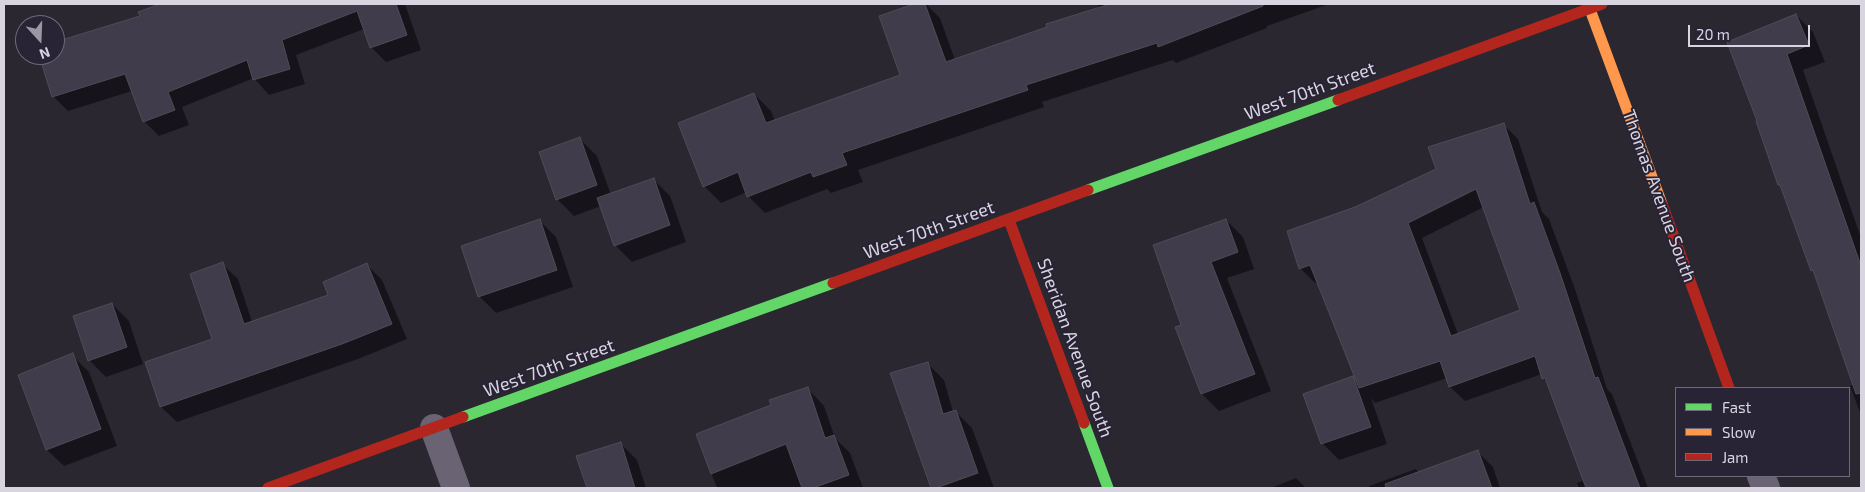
<!DOCTYPE html>
<html>
<head>
<meta charset="utf-8">
<style>
	body { margin:0 }
	#map { position:relative; width:1865px; height:492px; overflow:hidden; background:#2a2731; font-family:"Exo 2",sans-serif }
	canvas { display:block }
	.frame { position:absolute; inset:0; border:5px solid #d8d5e1; pointer-events:none }
	.legend { position:absolute; left:1675px; top:387px; width:175px; height:90px; box-sizing:border-box; background:#282335; border:1px solid #6e6a7a; margin:0; padding:6px 9px; list-style:none; font-size:15px; color:#d8d5e1 }
	.legend li { display:flex; align-items:center; gap:10px; height:25px }
	.legend b { width:25px; border:1px solid #6e6a7a }
	.north { position:absolute; left:15px; top:15px; width:50px; height:50px; box-sizing:border-box; background:#282335; border:1px solid #6e6a7a; border-radius:50%; rotate:160deg; font-size:14px; font-weight:700; line-height:20px; text-align:center; color:#d8d5e1 }
	.north::after { content:''; display:block; margin:auto; width:18px; height:22px; background:#9b98a3; clip-path:polygon(50% 0,100% 100%,50% 72%,0 100%) }
	.scale { position:absolute; left:1688px; top:25px; width:122px; height:22px; box-sizing:border-box; border:2px solid #d8d5e1; border-top:0; padding-left:6px; font-size:15px; line-height:18px; white-space:nowrap; color:#d8d5e1; -webkit-text-stroke:4px #282335; paint-order:stroke }
</style>
</head>
<body>
<div id="map">
<canvas width="1865" height="492"></canvas>
<div class="frame"></div>
<ul class="legend">
<li><b style="height:6px;background:#63d668"></b>Fast</li>
<li><b style="height:6px;background:#ff974d"></b>Slow</li>
<li><b style="height:6px;background:#b3261e"></b>Jam</li>
</ul>
<div class="north">N</div>
<div class="scale">20 m</div>
</div>
<script>
const g = document.querySelector('canvas').getContext('2d');
g.lineJoin = 'round';
function paint(path, color) {
  g.fillStyle = color;
  g.fill(path, 'evenodd');
}
function toPath(rows) {
  const path = new Path2D();
  for (const r of rows) {
    path.moveTo(r[0], r[1]);
    for (let i = 2; i < r.length; i += 2) path.lineTo(r[i], r[i + 1]);
  }
  return path;
}
function strokePath(path, color, width, dash) {
  g.strokeStyle = color;
  g.lineWidth = width;
  g.lineCap = dash ? 'butt' : 'round';
  g.setLineDash(dash || []);
  g.stroke(path);
}
function drawText(font, color, halo, rows, align = 'center') {
  g.font = font + ' "Exo 2",sans-serif';
  g.lineWidth = 4;
  g.setLineDash([]);
  g.textBaseline = 'middle';
  g.strokeStyle = halo;
  g.fillStyle = color;
  for (const [text, x, y, turn = 0] of rows) {
    g.save();
    g.translate(x, y);
    g.rotate((+turn || 0) * Math.PI / 180);
    g.textAlign = isNaN(turn) ? turn : align;
    if (halo) g.strokeText(text, 0, 0);
    g.fillText(text, 0, 0);
    g.restore();
  }
}
const shadow = toPath([
	[164,4,405,4,421,50,386,62,371,47,364,29,296,55,305,84,269,95,254,78,182,107,189,125,159,136,144,121,132,91,68,111,53,96,40,55,55,55,55,43,141,17,140,13],
	[917,4,926,4,940,18,955,60,1099,9,1097,4,1329,4,1267,26,1267,28,1176,63,1173,60,1042,102,1044,107,858,170,863,182,831,193,827,189,765,213,748,196,747,192,721,203,704,186,754,94,771,111,775,121,901,76,880,17],
	[1796,15,1813,32,1825,62,1803,70,1861,238,1861,415,1850,386,1854,384,1816,275,1812,270,1728,43],
	[1503,124,1518,139,1542,212,1549,219,1575,289,1607,389,1612,394,1648,488,1579,488,1577,483,1585,480,1549,384,1543,378,1542,374,1465,401,1450,387,1447,378,1375,403,1371,398,1387,444,1339,460,1322,443,1352,378,1358,383,1318,282,1315,283,1300,268,1356,209,1437,170],
	[1484,207,1522,311,1458,334,1422,238],
	[580,139,597,156,611,195,653,179,670,196,686,242,632,262,615,245,601,206,574,216,557,199],
	[539,220,556,237,573,287,496,313,479,296],
	[1226,220,1243,237,1254,269,1227,278,1271,391,1219,411,1202,394,1177,328,1183,326],
	[222,264,238,279,252,322,329,296,366,264,382,280,407,339,358,359,177,422,161,407,146,363,214,340],
	[112,304,129,321,143,364,106,377,89,360],
	[72,355,89,372,117,446,64,466,47,450,19,375],
	[927,363,944,380,953,412,955,411,972,428,994,488,932,488,892,374],
	[808,389,824,406,835,438,850,453,863,488,717,488,697,435,773,406],
	[620,443,637,460,646,488,588,488,578,457],
	[1478,452,1493,467,1500,488,1370,488,1369,486,1416,469,1419,473],
	[1296,478,1306,488,1271,488]
]);
const building = toPath([
	[160,4,396,4,407,35,370,48,357,11,282,40,290,69,253,80,247,60,168,92,175,110,143,122,125,74,52,97,39,55,55,55,55,42,140,16,138,12,160,4],
	[914,4,925,4,946,62,1047,27,1046,24,1110,4,1263,4,1263,6,1158,47,1157,43,1026,85,1028,90,842,153,847,165,813,177,811,172,747,197,738,172,703,187,678,123,754,93,766,123,900,75,879,16,914,4],
	[1796,14,1809,45,1787,54,1861,266,1861,393,1856,394,1813,270,1811,271,1780,185,1778,185,1756,121,1757,121,1727,42,1796,14],
	[1504,123,1530,204,1534,202,1560,273,1595,378,1598,377,1640,488,1586,488,1545,378,1542,379,1535,356,1449,387,1440,361,1359,388,1310,265,1299,269,1287,231,1355,207,1436,169,1428,147,1504,123],
	[1476,189,1520,310,1451,336,1408,223,1476,189],
	[580,137,597,185,556,200,539,152,580,137],
	[654,178,670,225,614,246,597,198,654,178],
	[540,219,557,270,478,297,461,246,540,219],
	[1226,219,1238,252,1211,262,1255,374,1201,394,1175,327,1181,325,1153,245,1226,219],
	[223,262,244,324,328,295,323,282,367,263,392,324,342,344,160,407,145,362,212,339,190,274,223,262],
	[112,303,127,347,88,361,73,316,112,303],
	[73,353,101,429,46,450,18,375,73,353],
	[928,362,943,414,956,410,978,473,936,488,931,488,890,373,928,362],
	[1353,376,1371,427,1321,444,1303,394,1353,376],
	[808,387,825,438,834,435,849,475,813,488,802,488,786,444,711,474,696,434,771,405,769,400,808,387],
	[621,442,635,488,587,488,576,456,621,442],
	[1478,450,1492,488,1386,488,1385,484,1478,450]
]);
const street = toPath([
	[434,428,456,488],
	[1761,476,1766,488]
]);
const fast = toPath([
	[1088,190,1338,100],
	[463,417,833,283],
	[1084,423,1108,488]
]);
const slow = toPath([
	[1588,4,1662,204]
]);
const jam = toPath([
	[1338,100,1602,4],
	[1662,204,1729,388],
	[1009,220,1084,423],
	[833,283,1088,190],
	[268,488,463,417]
]);
const streetNames = [
	["West 70th Street",1310,91,-20],
	["Thomas Avenue South",1659,196,70],
	["West 70th Street",929,230,-20],
	["Sheridan Avenue South",1075,348,70],
	["West 70th Street",549,368,-20]
];
paint(shadow, '#0007');
paint(building, '#413c4c');
strokePath(building, '#4e4c54', 1);
strokePath(street, '#696373', 28);
strokePath(fast, '#63d668', 11);
strokePath(slow, '#ff974d', 11);
strokePath(jam, '#b3261e', 11);
drawText('18px', '#d8d5e1', '#282335', streetNames);
</script>
</body>
</html>
